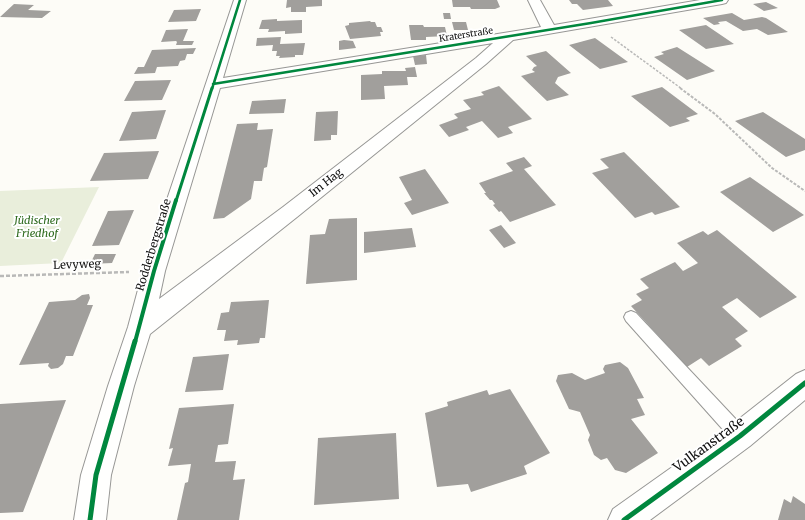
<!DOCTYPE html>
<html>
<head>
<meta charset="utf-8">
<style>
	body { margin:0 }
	canvas { display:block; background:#fdfcf7 }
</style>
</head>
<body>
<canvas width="805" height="520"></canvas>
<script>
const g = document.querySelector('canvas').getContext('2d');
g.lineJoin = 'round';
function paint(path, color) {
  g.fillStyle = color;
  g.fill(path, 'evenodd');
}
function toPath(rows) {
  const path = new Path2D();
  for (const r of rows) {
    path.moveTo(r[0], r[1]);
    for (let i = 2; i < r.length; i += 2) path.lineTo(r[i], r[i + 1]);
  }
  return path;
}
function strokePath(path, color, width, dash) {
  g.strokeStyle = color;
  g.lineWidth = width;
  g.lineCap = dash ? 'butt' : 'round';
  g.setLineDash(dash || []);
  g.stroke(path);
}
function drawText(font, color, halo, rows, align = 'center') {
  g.font = font + ' Merriweather,serif';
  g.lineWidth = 4;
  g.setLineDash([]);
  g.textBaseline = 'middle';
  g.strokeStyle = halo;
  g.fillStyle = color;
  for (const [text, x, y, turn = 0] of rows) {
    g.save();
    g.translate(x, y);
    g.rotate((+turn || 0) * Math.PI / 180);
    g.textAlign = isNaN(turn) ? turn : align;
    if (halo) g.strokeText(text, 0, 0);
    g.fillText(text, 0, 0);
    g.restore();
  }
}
const cemetery = toPath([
	[99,187,61,263,0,266,0,191]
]);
const building = toPath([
	[287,0,322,0,322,6,306,7,306,12,291,12,291,7,286,8],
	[452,0,497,0,500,7,495,9,471,9,470,7,453,7],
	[569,0,608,0,613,6,583,10,577,4,572,4],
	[766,2,778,8,764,11,753,4],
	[14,4,34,5,28,10,51,11,42,18,0,17],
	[201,9,196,21,168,22,174,10],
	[443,13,450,13,451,19,444,19],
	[732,13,744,20,762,17,766,18,788,32,768,35,757,29,743,31,726,21,718,22,720,24,714,25,703,18],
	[277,19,277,21,302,20,302,33,285,34,285,31,268,32,269,29,259,29,262,20],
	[370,21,371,22,375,22,377,27,381,27,383,32,380,32,381,36,350,39,345,26,349,25,349,23],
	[452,22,466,22,468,30,454,30],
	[409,25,423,25,424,27,445,27,447,36,426,37,426,40,411,40],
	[706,25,734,44,706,49,679,30],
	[188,29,183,41,194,41,192,45,176,45,177,42,176,41,161,42,166,30],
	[281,37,280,44,305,43,303,55,295,55,295,57,279,58,280,56,276,56,277,51,272,51,273,45,256,46,257,38],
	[595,38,628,62,600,69,569,45],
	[344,40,353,41,356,48,339,50,339,41],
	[677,47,715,71,687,80,654,57,664,54,661,52],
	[196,48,193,54,187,54,185,60,180,61,178,66,157,67,155,73,134,74,138,67,144,67,152,50],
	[546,51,571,73,558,77,555,83,569,95,547,101,521,76,535,72,532,70,534,67,537,66,526,56],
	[426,55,427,64,415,65,413,56],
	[415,67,417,77,407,77,408,85,384,86,385,99,361,100,361,75,382,74,382,71,406,71,405,68],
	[171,80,162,100,124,101,135,81],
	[499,86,532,119,508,127,513,133,498,138,482,121,466,127,469,130,449,137,439,125,458,118,454,114,471,109,463,100,484,95,481,92],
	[662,87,698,114,686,118,690,121,670,127,631,96],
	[286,99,284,113,249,114,252,101],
	[166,110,156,139,119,141,132,112],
	[338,111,337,135,331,135,331,140,314,141,316,112],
	[763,112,805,139,805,150,786,157,735,121],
	[258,123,257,130,273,129,267,167,264,168,262,181,254,181,251,199,224,218,213,219,237,124],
	[159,151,148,179,90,181,104,153],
	[624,152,680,207,655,215,652,212,635,218,592,173,609,168,600,159],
	[524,157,532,166,524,169,556,205,510,222,501,211,499,212,493,205,495,204,492,200,490,200,484,193,486,193,479,183,513,171,506,163],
	[425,169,449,203,412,215,404,203,412,200,399,177],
	[750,177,804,215,773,232,720,192],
	[134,210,119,245,92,246,108,211],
	[357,218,357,280,306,284,310,235,325,234,329,219],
	[501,225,516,243,504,248,489,230],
	[412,228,416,247,364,253,364,232],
	[717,230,797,297,760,318,737,298,722,307,748,331,735,339,742,346,709,366,701,358,687,367,631,306,642,300,636,294,649,288,640,279,675,262,683,271,698,263,677,243,703,231,708,235],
	[95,254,116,254,112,263,90,264],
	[89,294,90,298,87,305,93,305,73,356,66,356,63,364,58,368,51,369,48,366,49,363,19,365,49,302,75,300,82,295],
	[269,300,265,338,260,338,259,343,237,345,238,340,224,341,226,330,217,330,221,313,229,312,231,302],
	[229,354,223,390,185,392,193,357],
	[620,362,628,368,644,398,637,399,645,415,631,419,658,453,626,473,615,470,607,458,601,460,594,455,588,440,590,435,580,412,569,409,556,381,558,375,572,373,585,380,605,373,603,369,605,365],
	[510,389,550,453,524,466,527,474,471,492,468,484,437,487,425,413,448,406,447,402,487,390,489,395],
	[66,400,23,512,0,513,0,404],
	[234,404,228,444,218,445,215,462,236,461,233,480,245,479,239,520,177,520,185,483,188,482,191,464,168,466,173,448,169,449,179,408],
	[396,433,399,499,314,505,318,438],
	[793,496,805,504,805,520,778,520,784,499,791,503]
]);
const pathFar2 = toPath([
	[611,37,682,89]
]);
const pathFar1 = toPath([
	[680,88,715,114,772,168,805,191]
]);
const path = toPath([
	[0,276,129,272]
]);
const lane = toPath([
	[631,311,636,313,746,430,748,436,746,442,740,444,734,442,626,321,624,317,626,313,631,311]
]);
const street = toPath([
	[234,0,246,0,223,78,541,27,528,0,540,0,554,25,700,0,728,0,726,3,722,4,513,40,486,64,297,217,150,334,134,386,111,475,106,520,74,520,81,475,108,386,128,327,143,271,234,0],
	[493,43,476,58,283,207,159,299,165,271,220,88,493,43],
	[805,370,805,400,750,446,650,520,608,520,613,509,730,426,796,374,805,370]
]);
const cyclewayFar3 = toPath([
	[213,84,591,23,722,0],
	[212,89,240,0]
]);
const cyclewayFar2 = toPath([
	[176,201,212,88]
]);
const cyclewayFar1 = toPath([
	[135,342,154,271,176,200]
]);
const cycleway = toPath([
	[90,520,96,475,135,341],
	[624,520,740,436,805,383]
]);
const farStreetnames = [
	["Kraterstraße",466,35,-9]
];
const streetNames = [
	["Im Hag",326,183,-38],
	["Rodderbergstraße",154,245,-73],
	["Levyweg",77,265,-2]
];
const parkNames = [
	["Jüdischer",37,221],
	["Friedhof",37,234]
];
const nearStreetnames = [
	["Vulkanstraße",709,445,-36]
];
paint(cemetery, '#e9eedb');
paint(building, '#a19f9c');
strokePath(lane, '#979795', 2);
strokePath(street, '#979795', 2);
strokePath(pathFar2, '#b9b9b8', 1.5, [2.5, 1.5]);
strokePath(pathFar1, '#b9b9b8', 2, [3, 1.5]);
strokePath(path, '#b9b9b8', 2.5, [4, 2]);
paint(lane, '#fffffe');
paint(street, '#fffffe');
strokePath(cyclewayFar3, '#00873e', 2.5);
strokePath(cyclewayFar2, '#00873e', 3);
strokePath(cyclewayFar1, '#00873e', 4);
strokePath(cycleway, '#00873e', 5);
drawText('9px', '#111', '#fff', farStreetnames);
drawText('11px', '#111', '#fff', streetNames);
drawText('italic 11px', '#2f6b1f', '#fff', parkNames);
drawText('13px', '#111', '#fff', nearStreetnames);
</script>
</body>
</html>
